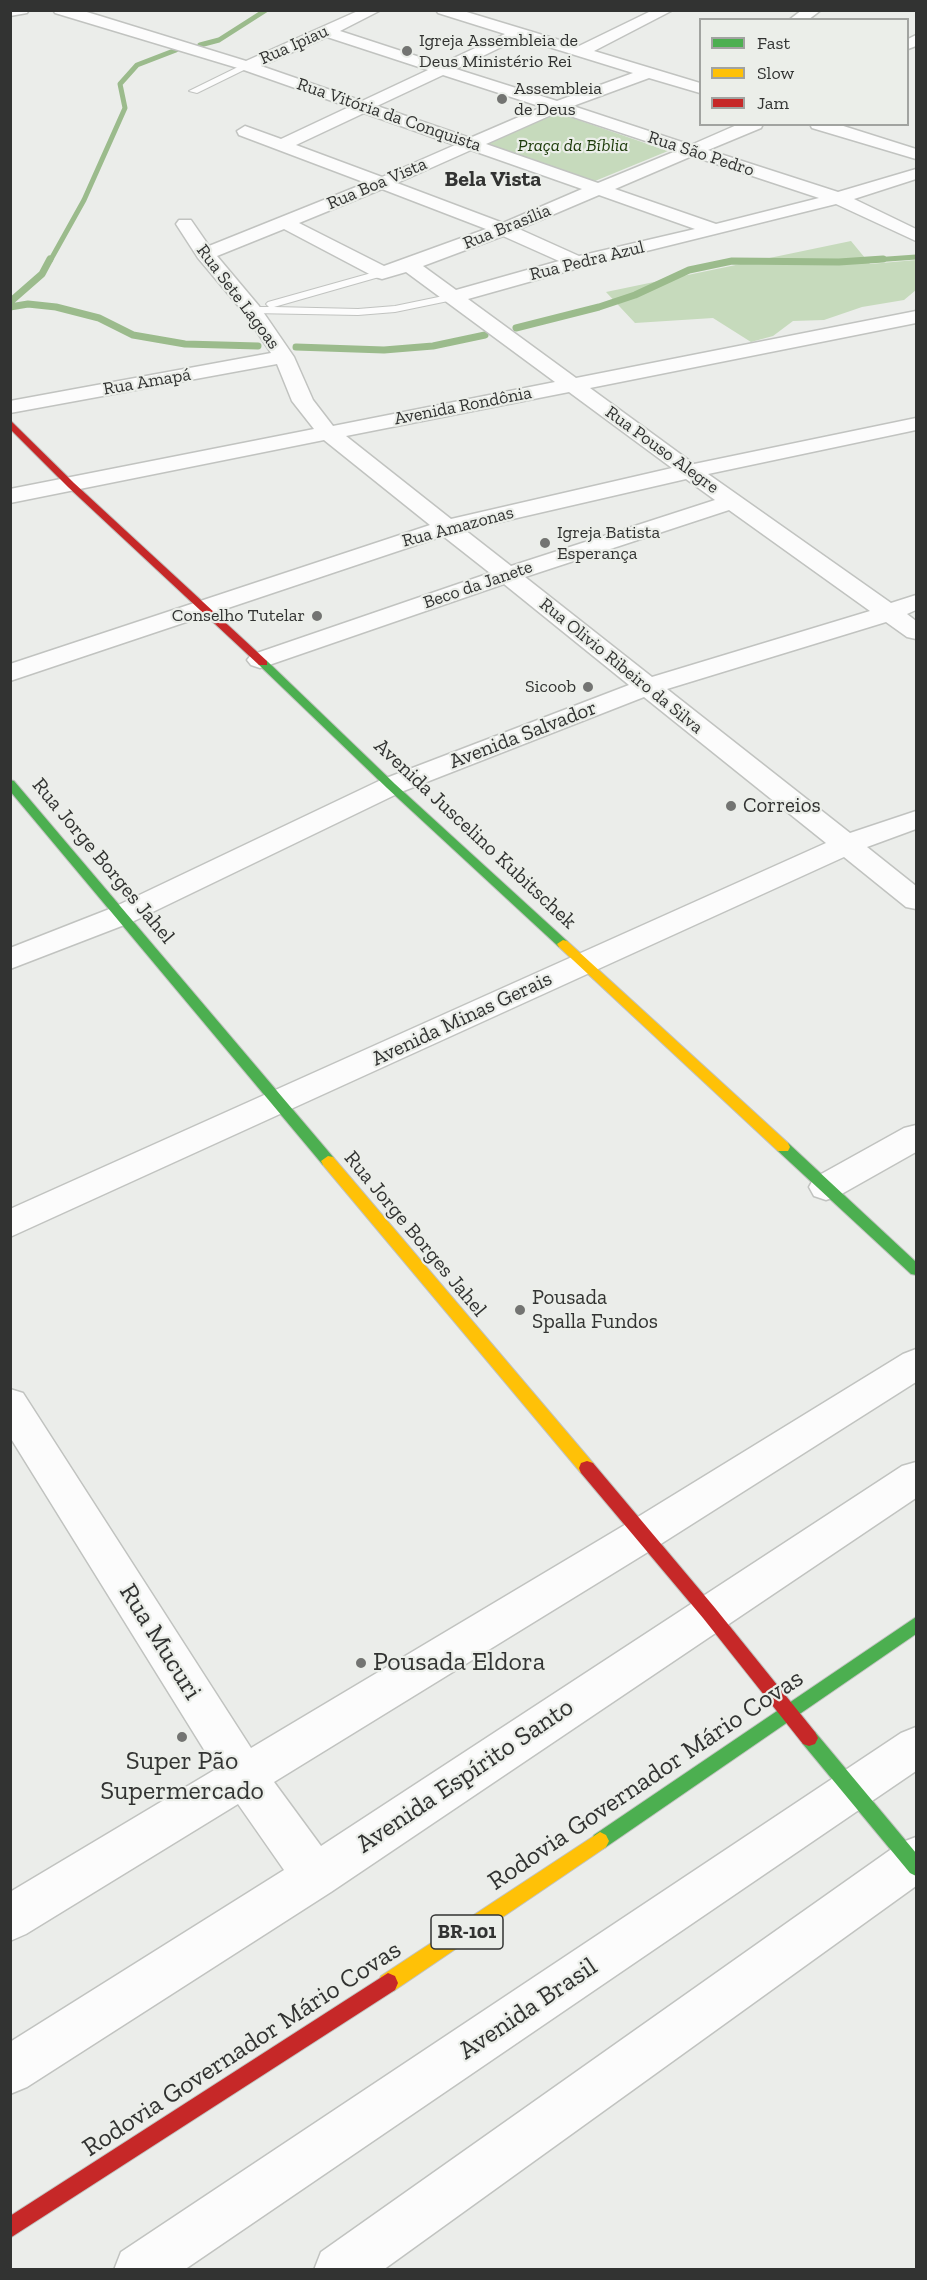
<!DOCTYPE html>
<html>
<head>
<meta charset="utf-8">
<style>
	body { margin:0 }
	#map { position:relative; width:927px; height:2280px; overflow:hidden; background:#ebedea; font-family:"Zilla Slab",serif }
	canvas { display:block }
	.frame { position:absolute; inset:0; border:12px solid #323332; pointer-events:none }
	.legend { position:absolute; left:699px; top:18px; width:210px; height:108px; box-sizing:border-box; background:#ebeee9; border:2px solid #a1a3a0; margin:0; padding:8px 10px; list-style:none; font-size:18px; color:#323332 }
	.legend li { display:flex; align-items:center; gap:12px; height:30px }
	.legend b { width:30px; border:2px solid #a1a3a0 }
</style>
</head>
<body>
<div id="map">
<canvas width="927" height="2280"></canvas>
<div class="frame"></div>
<ul class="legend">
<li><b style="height:8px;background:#4caf50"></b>Fast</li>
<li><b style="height:8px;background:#ffc107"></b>Slow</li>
<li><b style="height:8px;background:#c62828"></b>Jam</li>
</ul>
</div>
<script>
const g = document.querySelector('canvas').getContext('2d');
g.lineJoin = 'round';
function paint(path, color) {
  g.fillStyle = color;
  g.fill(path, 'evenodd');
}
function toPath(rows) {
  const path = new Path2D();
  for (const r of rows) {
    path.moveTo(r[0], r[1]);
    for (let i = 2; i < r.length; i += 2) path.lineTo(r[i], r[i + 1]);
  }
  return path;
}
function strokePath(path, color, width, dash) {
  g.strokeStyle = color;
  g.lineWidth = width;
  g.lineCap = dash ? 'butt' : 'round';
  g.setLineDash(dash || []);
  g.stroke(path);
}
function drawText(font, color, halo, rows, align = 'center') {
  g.font = font + ' "Zilla Slab",serif';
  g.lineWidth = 4.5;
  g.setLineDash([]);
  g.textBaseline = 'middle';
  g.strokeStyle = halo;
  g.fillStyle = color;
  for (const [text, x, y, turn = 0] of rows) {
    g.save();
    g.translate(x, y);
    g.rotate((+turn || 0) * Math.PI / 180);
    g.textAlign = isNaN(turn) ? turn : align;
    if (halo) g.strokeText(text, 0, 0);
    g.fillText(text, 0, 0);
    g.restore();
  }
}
const green = toPath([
	[558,113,668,151,595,181,486,143],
	[851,241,870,264,916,260,916,290,904,300,862,307,824,320,793,321,773,336,751,342,713,318,635,323,606,292]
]);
const streamFar1 = toPath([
	[200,45,219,40,266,10],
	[50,261,84,200,125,108,120,84,137,65,176,50],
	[860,261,916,257]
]);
const stream = toPath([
	[10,302,42,274,50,259],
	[10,307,28,304,56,307,99,318,133,335,185,344,258,346],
	[516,328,599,307,635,295,689,270,732,261,839,262,883,259],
	[296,347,384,350,433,346,485,335]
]);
const lane = toPath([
	[244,64,252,66,197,93,189,91,244,64],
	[382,270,388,273,386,275,274,307,358,309,395,306,453,294,459,297,453,300,395,312,358,315,252,313,246,310,252,307,269,307,266,304,268,302,382,270]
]);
const street = toPath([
	[10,10,29,10,27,13,10,16,10,10],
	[53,10,80,10,100,16,246,61,360,10,381,10,340,31,441,64,505,34,438,13,436,10,460,10,579,46,653,10,673,10,594,51,700,83,700,93,649,78,573,106,691,145,739,124,763,124,761,128,708,150,838,192,916,169,916,179,854,199,916,229,916,241,836,204,582,267,468,299,576,378,916,311,916,323,590,388,694,464,916,418,916,430,708,474,891,603,916,595,916,610,907,614,916,621,916,639,907,637,886,622,667,689,850,833,916,811,916,829,867,847,916,886,916,909,906,907,844,857,10,1237,10,1209,826,843,644,697,401,792,132,922,10,969,10,948,112,908,381,780,629,685,504,584,269,665,260,668,251,665,247,660,251,655,490,573,443,536,10,681,10,664,430,525,324,440,10,503,10,489,314,429,292,401,277,364,10,413,10,401,271,353,245,314,198,258,176,224,179,220,191,220,209,246,366,183,239,135,237,131,245,126,281,139,349,107,241,69,55,13,53,10],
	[327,37,428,70,362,101,261,66,327,37],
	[520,38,633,73,557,101,456,69,520,38],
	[443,75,542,107,470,138,377,106,443,75],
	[558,112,676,151,598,183,486,144,558,112],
	[364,113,455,145,382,177,296,145,364,113],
	[471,150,582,189,503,223,397,183,471,150],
	[692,156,819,198,716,224,615,189,692,156],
	[382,189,486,229,384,266,299,223,382,189],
	[599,195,695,229,579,256,519,229,599,195],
	[284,229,375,277,382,279,406,272,555,382,333,426,313,400,294,357,259,306,217,256,284,229],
	[503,236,559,261,456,290,423,266,503,236],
	[569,392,672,468,451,519,346,436,569,392],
	[686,479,715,500,511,566,465,530,686,479],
	[729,510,870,611,652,677,525,577,729,510],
	[802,10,821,10,808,20,789,20,802,10],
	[916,35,916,46,908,49,908,39,916,35],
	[810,124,837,124,916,149,916,159,812,128,810,124],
	[916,1125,916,1152,838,1196,826,1200,814,1196,809,1187,814,1178,904,1128,916,1125],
	[916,1349,916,1382,656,1547,274,1782,321,1846,902,1466,916,1462,916,1498,331,1892,27,2087,10,2094,10,2042,284,1870,238,1804,26,1934,10,1941,10,1892,216,1769,10,1437,10,1389,23,1393,251,1748,628,1523,903,1354,916,1349],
	[916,1727,916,1771,184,2270,114,2270,121,2252,901,1733,916,1727],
	[916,1837,916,1886,383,2270,314,2270,321,2252,900,1843,916,1837]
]);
const fast = toPath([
	[263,660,267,661,395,784,567,941,569,944,567,947,559,947,387,788,259,665,258,663,263,660],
	[10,780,14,781,333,1157,335,1161,333,1165,323,1165,10,791,10,780],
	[783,1142,788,1143,916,1262,916,1275,911,1274,778,1151,776,1147,783,1142],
	[916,1617,916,1634,606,1847,600,1850,594,1847,591,1841,594,1835,916,1617],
	[809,1730,815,1732,916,1853,916,1876,910,1873,803,1744,800,1738,803,1732,809,1730]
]);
const slow = toPath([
	[563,940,567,941,788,1143,790,1147,788,1151,778,1151,559,947,557,944,563,940],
	[328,1156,333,1157,593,1463,595,1468,593,1473,587,1475,581,1473,323,1165,321,1161,328,1156],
	[600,1832,606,1835,609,1841,606,1847,395,1990,388,1993,381,1990,378,1983,381,1976,600,1832]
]);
const jam = toPath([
	[10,420,74,483,267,661,267,665,259,665,68,487,10,429,10,420],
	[587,1461,593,1463,715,1608,815,1732,818,1738,815,1744,809,1746,803,1744,703,1618,581,1473,579,1468,581,1463,587,1461],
	[388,1973,395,1976,398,1983,395,1990,10,2238,10,2216,388,1973]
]);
const markers = [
	[407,51,6,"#737472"],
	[502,99,6,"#737472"],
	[545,543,6,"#737472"],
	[317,616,6,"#737472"],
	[588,687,6,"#737472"],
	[731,806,6,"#737472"],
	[520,1310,6,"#737472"],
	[361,1663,6,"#737472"],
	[182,1737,6,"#737472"]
];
const farPoinames = [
	["Igreja Assembleia de",419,41],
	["Deus Ministério Rei",419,62],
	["Assembleia",514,89],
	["de Deus",514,110],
	["Igreja Batista",557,533],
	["Esperança",557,554],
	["Conselho Tutelar",305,616,"right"],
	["Sicoob",576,687,"right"]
];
const farStreetnames = [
	["Rua Ipiau",294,45,-24],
	["Rua Vitória da Conquista",389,115,19],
	["Rua São Pedro",701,154,18],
	["Rua Boa Vista",377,184,-23],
	["Rua Brasília",507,227,-22],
	["Rua Pedra Azul",587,261,-14],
	["Rua Sete Lagoas",238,297,53],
	["Rua Amapá",147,382,-10],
	["Avenida Rondônia",463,406,-11],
	["Rua Pouso Alegre",662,450,36],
	["Rua Amazonas",458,527,-15],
	["Beco da Janete",478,585,-19],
	["Rua Olivio Ribeiro da Silva",621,666,39]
];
const farParknames = [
	["Praça da Bíblia",573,146]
];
const shields = [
	[467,1932,72]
];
const shieldNames = [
	["BR-101",467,1932]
];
const streetNames = [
	["Avenida Salvador",523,735,-21],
	["Avenida Juscelino Kubitschek",475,834,43],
	["Rua Jorge Borges Jahel",103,861,50],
	["Avenida Minas Gerais",462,1019,-25],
	["Rua Jorge Borges Jahel",415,1234,50]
];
const poiNames = [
	["Correios",743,806],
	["Pousada",532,1298],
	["Spalla Fundos",532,1322]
];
const farDistrictnames = [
	["Bela Vista",493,180]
];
const nearStreetnames = [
	["Rua Mucuri",160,1642,58],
	["Avenida Espírito Santo",465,1776,-34],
	["Rodovia Governador Mário Covas",646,1780,-34],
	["Avenida Brasil",528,2009,-34],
	["Rodovia Governador Mário Covas",242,2049,-33]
];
const nearPoinames = [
	["Pousada Eldora",373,1663],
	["Super Pão",182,1762,"center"],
	["Supermercado",182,1792,"center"]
];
paint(green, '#c6dabc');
strokePath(streamFar1, '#9bbb8c', 5);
strokePath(stream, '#9bbb8c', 7);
strokePath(lane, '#c1c3c0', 2);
strokePath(street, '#c1c3c0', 3);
strokePath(fast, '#c1c3c0', 2);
strokePath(slow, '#c1c3c0', 2);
strokePath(jam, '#c1c3c0', 2);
paint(lane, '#fcfcfc');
paint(street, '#fcfcfc');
paint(fast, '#4caf50');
paint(slow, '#ffc107');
paint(jam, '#c62828');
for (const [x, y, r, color] of markers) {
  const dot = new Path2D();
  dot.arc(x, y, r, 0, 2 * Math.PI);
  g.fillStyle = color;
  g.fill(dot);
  strokePath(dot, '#ebeee9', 2);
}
drawText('18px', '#323332', '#ebeee9', farPoinames, 'left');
drawText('18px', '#323332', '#ebeee9', farStreetnames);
drawText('italic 18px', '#1c3a09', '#ebeee9', farParknames);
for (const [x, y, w] of shields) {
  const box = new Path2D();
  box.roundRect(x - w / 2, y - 17, w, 34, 4.5);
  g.fillStyle = '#ebeee9';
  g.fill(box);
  strokePath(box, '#323332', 1.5);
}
drawText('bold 20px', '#323332', null, shieldNames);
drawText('21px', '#323332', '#ebeee9', streetNames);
drawText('21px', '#323332', '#ebeee9', poiNames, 'left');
drawText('bold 22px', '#323332', '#ebeee9', farDistrictnames);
drawText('26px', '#323332', '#ebeee9', nearStreetnames);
drawText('26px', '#323332', '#ebeee9', nearPoinames, 'left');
</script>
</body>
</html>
